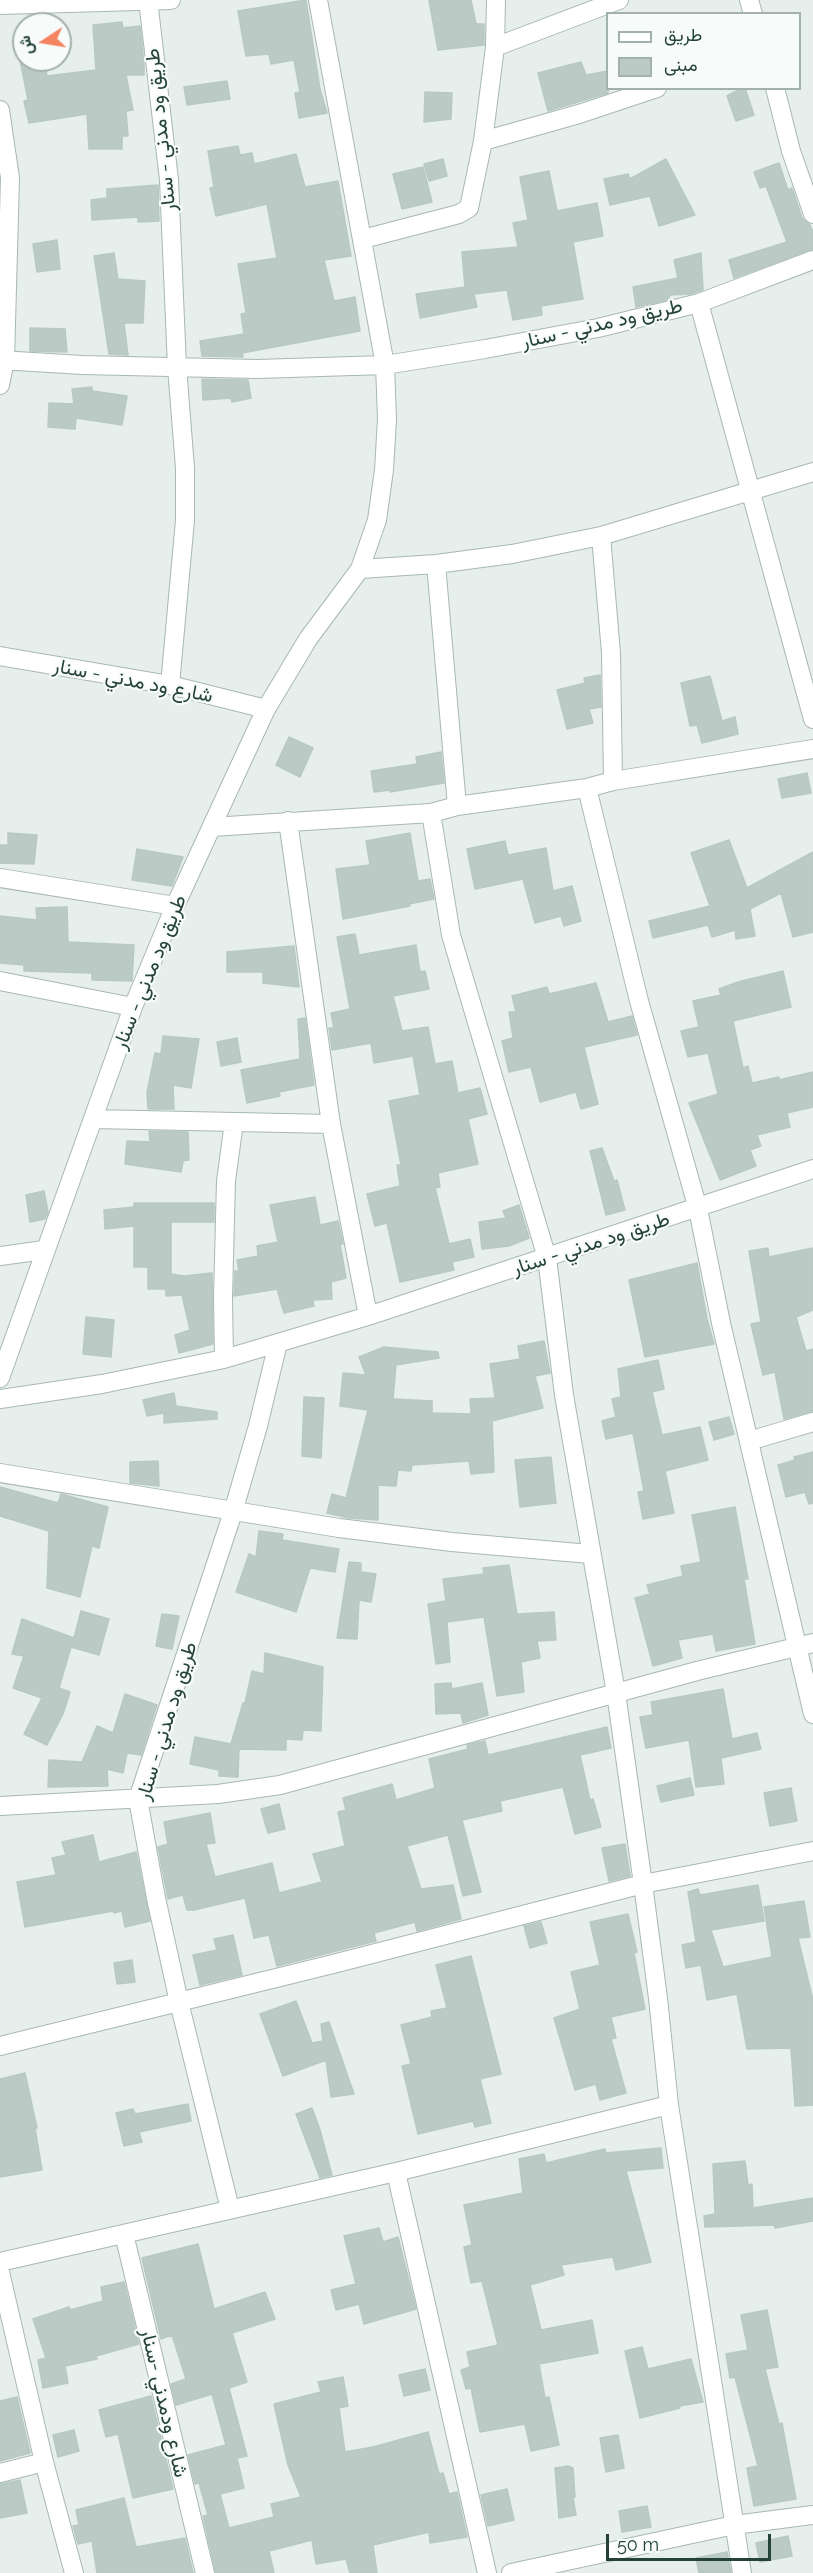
<!DOCTYPE html>
<html>
<head>
<meta charset="utf-8">
<style>
	body { margin:0 }
	#map { position:relative; width:813px; height:2573px; overflow:hidden; background:#e6efeb; font-family:Raleway,Vazirmatn,sans-serif }
	canvas { display:block }
	.legend { position:absolute; left:606px; top:12px; width:195px; height:78px; box-sizing:border-box; background:#f7fbf9; border:2px solid #a3b1ad; margin:0; padding:8px 10px; list-style:none; font-size:18px; color:#24423a }
	.legend li { display:flex; align-items:center; gap:12px; height:30px }
	.legend b { width:30px; border:2px solid #a3b1ad }
	.north { position:absolute; left:12px; top:12px; width:60px; height:60px; box-sizing:border-box; background:#f7fbf9; border:2px solid #a3b1ad; border-radius:50%; rotate:258deg; font-size:16px; font-weight:700; line-height:24px; text-align:center; color:#24423a }
	.north::after { content:''; display:block; margin:auto; width:21px; height:27px; background:#f4845f; clip-path:polygon(50% 0,100% 100%,50% 72%,0 100%) }
	.scale { position:absolute; left:606px; top:2534px; width:165px; height:27px; box-sizing:border-box; border:3px solid #24423a; border-top:0; padding-left:8px; font-size:18px; line-height:21px; white-space:nowrap; color:#24423a; -webkit-text-stroke:4px #f7fbf9; paint-order:stroke }
</style>
</head>
<body>
<div id="map">
<canvas width="813" height="2573"></canvas>
<ul class="legend">
<li><b style="height:8px;background:#fff"></b>طريق</li>
<li><b style="height:16px;background:#bbcac4"></b>مبنى</li>
</ul>
<div class="north">ش</div>
<div class="scale">50 m</div>
</div>
<script>
const g = document.querySelector('canvas').getContext('2d');
g.lineJoin = 'round';
function paint(path, color) {
  g.fillStyle = color;
  g.fill(path, 'evenodd');
}
function toPath(rows) {
  const path = new Path2D();
  for (const r of rows) {
    path.moveTo(r[0], r[1]);
    for (let i = 2; i < r.length; i += 2) path.lineTo(r[i], r[i + 1]);
  }
  return path;
}
function strokePath(path, color, width, dash) {
  g.strokeStyle = color;
  g.lineWidth = width;
  g.lineCap = dash ? 'butt' : 'round';
  g.setLineDash(dash || []);
  g.stroke(path);
}
function drawText(font, color, halo, rows, align = 'center') {
  g.font = font + ' Raleway,Vazirmatn,sans-serif';
  g.lineWidth = 4.5;
  g.setLineDash([]);
  g.textBaseline = 'middle';
  g.strokeStyle = halo;
  g.fillStyle = color;
  for (const [text, x, y, turn = 0] of rows) {
    g.save();
    g.translate(x, y);
    g.rotate((+turn || 0) * Math.PI / 180);
    g.textAlign = isNaN(turn) ? turn : align;
    if (halo) g.strokeText(text, 0, 0);
    g.fillText(text, 0, 0);
    g.restore();
  }
}
const building = toPath([
	[306,0,320,89,327,113,299,118,295,93,300,92,294,60,271,64,269,54,246,56,238,11,306,0],
	[429,0,471,0,476,24,484,24,484,45,438,50,429,0],
	[122,22,123,28,140,26,144,63,144,75,126,75,133,110,126,111,128,136,122,136,122,149,89,149,87,114,29,123,24,101,28,100,20,60,44,60,47,76,96,70,93,25,122,22],
	[581,62,586,75,608,71,608,93,548,111,538,73,581,62],
	[227,81,230,99,187,105,184,87,227,81],
	[742,88,745,88,754,115,736,121,727,96,742,88],
	[425,92,452,93,451,119,424,122,425,92],
	[238,146,240,155,252,153,254,164,296,154,305,187,338,181,351,256,324,260,334,301,355,297,360,331,242,353,243,357,202,356,200,341,244,334,241,314,246,313,238,264,277,258,267,204,216,216,210,188,214,187,208,151,238,146],
	[443,159,447,176,429,181,424,164,443,159],
	[666,159,695,215,659,226,650,196,610,205,604,179,628,174,630,179,666,159],
	[779,163,788,190,792,188,802,218,810,225,813,232,813,249,734,278,729,260,787,242,766,186,760,188,754,172,779,163],
	[423,167,432,202,402,209,393,174,423,167],
	[549,171,557,211,597,203,603,236,573,242,583,299,541,306,542,315,513,320,507,290,474,294,477,307,420,318,416,294,465,287,462,252,518,247,513,223,528,220,520,177,549,171],
	[158,185,159,221,138,222,138,217,92,220,91,200,107,198,107,189,158,185],
	[57,240,60,269,37,272,33,244,57,240],
	[114,253,118,279,145,281,143,323,124,323,128,355,109,354,94,256,114,253],
	[701,253,703,290,690,294,669,295,670,299,636,307,633,287,678,278,674,260,701,253],
	[30,328,65,329,67,352,30,351,30,328],
	[202,379,248,380,251,398,232,402,231,398,203,400,202,379],
	[92,387,92,391,127,396,122,425,76,418,75,429,48,427,49,403,74,404,72,389,92,387],
	[600,675,601,707,589,709,593,723,567,729,557,690,585,683,584,678,600,675],
	[710,676,722,721,735,717,738,734,702,743,697,725,690,726,681,683,710,676],
	[289,737,313,748,300,777,276,765,289,737],
	[441,752,444,783,390,792,390,790,374,792,371,771,417,764,416,757,441,752],
	[807,773,811,793,782,798,778,779,807,773],
	[8,833,37,835,34,864,0,863,0,845,8,845,8,833],
	[410,833,418,881,430,879,434,899,409,904,410,906,343,919,336,869,370,865,366,841,410,833],
	[729,840,747,888,813,852,813,932,793,937,781,893,750,909,755,936,736,939,735,930,712,937,708,925,653,938,649,921,710,906,691,853,729,840],
	[505,841,508,855,546,848,553,891,572,886,581,921,564,926,561,916,535,923,523,879,475,889,467,849,505,841],
	[137,849,183,857,172,886,132,880,137,849],
	[67,907,68,942,134,945,132,981,92,980,92,973,24,971,24,965,0,963,0,916,37,920,36,908,67,907],
	[355,934,359,955,416,945,420,972,425,971,429,989,393,996,402,1031,428,1027,435,1064,452,1061,458,1093,480,1088,487,1114,468,1119,478,1164,438,1173,440,1187,435,1188,449,1244,470,1239,474,1257,452,1262,454,1270,400,1282,387,1223,375,1226,367,1194,400,1186,397,1165,401,1165,389,1101,420,1095,413,1056,374,1063,371,1043,332,1050,329,1028,334,1028,331,1013,350,1009,337,937,355,934],
	[294,946,299,987,263,983,263,972,227,972,227,952,294,946],
	[783,971,791,1007,733,1021,743,1068,748,1066,752,1083,779,1077,779,1080,813,1072,813,1107,787,1113,790,1127,757,1135,761,1146,750,1150,756,1166,720,1180,689,1103,718,1094,708,1053,688,1057,681,1031,699,1027,693,1001,721,995,719,989,738,982,783,971],
	[596,983,608,1022,632,1016,637,1035,584,1047,598,1104,581,1109,576,1092,540,1102,531,1067,509,1072,502,1041,513,1038,509,1012,516,1012,512,996,547,987,549,994,596,983],
	[305,1018,314,1085,279,1092,280,1096,247,1103,241,1070,300,1059,298,1019,305,1018],
	[163,1036,199,1039,191,1088,173,1085,174,1109,148,1109,147,1092,155,1053,161,1054,163,1036],
	[237,1038,241,1062,221,1066,217,1042,237,1038],
	[149,1131,188,1132,189,1160,183,1161,181,1172,125,1164,127,1141,150,1142,149,1131],
	[602,1148,614,1181,617,1180,625,1210,606,1215,590,1151,602,1148],
	[44,1191,48,1212,45,1219,30,1222,26,1195,44,1191],
	[315,1197,320,1225,338,1221,343,1244,340,1244,346,1278,331,1282,332,1299,313,1300,314,1306,284,1313,277,1289,234,1296,235,1271,239,1271,237,1260,258,1256,257,1246,278,1242,270,1205,315,1197],
	[134,1203,214,1203,214,1222,171,1222,171,1274,184,1276,212,1273,213,1344,179,1353,175,1335,190,1330,182,1295,166,1296,166,1289,148,1289,148,1267,134,1267,134,1226,105,1229,104,1210,134,1207,134,1203],
	[519,1205,529,1238,509,1246,482,1249,479,1222,506,1218,503,1211,519,1205],
	[768,1248,769,1257,813,1248,813,1310,796,1317,806,1351,813,1349,813,1411,784,1419,775,1372,763,1375,751,1324,761,1322,749,1251,768,1248],
	[697,1263,707,1319,714,1344,645,1357,629,1280,697,1263],
	[86,1317,114,1320,111,1357,83,1354,86,1317],
	[544,1341,550,1373,535,1376,543,1408,492,1421,494,1472,471,1474,469,1461,412,1465,411,1471,398,1470,396,1486,378,1485,378,1520,349,1518,327,1513,332,1494,346,1498,368,1410,340,1406,343,1373,366,1375,359,1357,384,1347,438,1352,439,1358,396,1365,393,1399,432,1401,432,1413,471,1414,470,1399,495,1398,490,1364,520,1359,518,1346,544,1341],
	[658,1360,664,1389,652,1392,662,1435,700,1427,708,1460,665,1471,674,1513,643,1519,638,1492,644,1491,633,1433,606,1439,602,1421,616,1417,612,1399,621,1397,618,1369,658,1360],
	[174,1393,176,1406,217,1412,217,1419,164,1423,164,1413,147,1416,143,1400,174,1393],
	[304,1397,324,1398,321,1458,302,1456,304,1397],
	[729,1417,734,1434,714,1440,709,1422,729,1417],
	[813,1452,813,1503,809,1504,805,1492,786,1497,778,1465,795,1460,794,1457,813,1452],
	[551,1457,556,1503,520,1507,515,1460,551,1457],
	[158,1461,159,1486,130,1483,130,1462,158,1461],
	[0,1487,58,1503,61,1494,108,1507,99,1548,92,1546,80,1597,47,1588,49,1531,0,1516,0,1487],
	[735,1507,748,1579,744,1579,755,1644,716,1651,713,1634,678,1640,682,1658,653,1666,635,1598,650,1594,647,1585,683,1576,681,1566,701,1562,692,1515,735,1507],
	[259,1531,283,1534,282,1540,339,1549,335,1572,310,1568,296,1612,236,1592,249,1554,256,1557,259,1531],
	[349,1562,361,1563,361,1572,376,1574,371,1602,359,1600,357,1639,337,1638,349,1562],
	[509,1565,517,1614,554,1612,556,1640,537,1641,540,1658,521,1662,524,1692,497,1696,484,1617,447,1622,450,1662,436,1664,428,1604,446,1601,443,1579,484,1574,483,1568,509,1565],
	[81,1611,109,1619,99,1655,71,1647,59,1688,70,1692,63,1714,47,1745,24,1734,42,1698,13,1688,24,1656,12,1654,22,1619,74,1638,81,1611],
	[162,1614,179,1616,172,1649,156,1646,162,1614],
	[265,1653,323,1667,321,1731,303,1730,302,1740,286,1739,286,1750,239,1749,238,1777,219,1776,219,1770,190,1764,195,1737,231,1744,243,1703,245,1703,252,1671,264,1674,265,1653],
	[451,1683,452,1689,482,1683,488,1715,463,1723,461,1713,436,1714,435,1684,451,1683],
	[723,1689,732,1739,757,1733,761,1749,721,1758,724,1784,696,1787,689,1740,646,1748,640,1717,653,1715,651,1702,723,1689],
	[125,1694,157,1705,141,1755,127,1753,123,1773,107,1769,108,1786,48,1787,49,1760,82,1762,97,1726,113,1733,125,1694],
	[607,1727,611,1748,580,1755,590,1800,593,1799,601,1827,575,1834,563,1787,500,1801,502,1811,462,1820,481,1892,463,1896,448,1835,407,1846,421,1889,453,1885,461,1919,417,1931,415,1922,374,1933,376,1941,277,1966,269,1935,254,1938,245,1898,194,1910,187,1910,183,1895,168,1899,158,1847,168,1844,164,1822,210,1813,215,1843,206,1844,215,1877,272,1863,279,1893,322,1882,313,1854,345,1846,338,1812,346,1810,343,1798,392,1784,396,1800,435,1788,429,1759,468,1749,467,1745,485,1741,488,1755,607,1727],
	[690,1778,694,1795,661,1802,657,1786,690,1778],
	[791,1788,797,1821,770,1826,764,1793,791,1788],
	[279,1804,285,1829,268,1833,261,1809,279,1804],
	[93,1835,99,1862,136,1852,150,1921,125,1927,122,1911,114,1913,113,1911,25,1927,17,1882,56,1875,52,1858,66,1855,62,1842,93,1835],
	[625,1844,630,1876,609,1881,602,1848,625,1844],
	[758,1885,764,1921,711,1930,723,1967,772,1957,764,1907,804,1901,810,1937,798,1938,813,2000,813,2105,795,2106,791,2048,747,2049,737,1994,707,2000,701,1965,686,1968,682,1945,696,1942,688,1892,698,1889,700,1895,758,1885],
	[628,1914,637,1952,634,1953,645,2009,611,2017,616,2038,611,2039,626,2093,600,2100,596,2084,575,2090,554,2018,580,2009,571,1972,600,1965,590,1922,628,1914],
	[541,1922,547,1943,530,1948,524,1926,541,1922],
	[233,1935,242,1975,200,1985,193,1955,217,1950,214,1939,233,1935],
	[471,1956,501,2074,480,2079,491,2123,475,2127,473,2121,418,2134,402,2066,411,2064,401,2025,432,2017,431,2011,447,2008,436,1965,471,1956],
	[132,1960,135,1982,117,1984,114,1963,132,1960],
	[296,2001,312,2043,323,2041,321,2024,329,2022,354,2094,331,2097,326,2060,283,2076,260,2014,296,2001],
	[25,2073,37,2128,35,2128,42,2170,0,2177,0,2079,25,2073],
	[188,2104,191,2121,139,2132,142,2142,124,2146,116,2113,133,2109,135,2114,188,2104],
	[312,2108,320,2130,332,2175,320,2178,296,2114,312,2108],
	[661,2148,663,2168,626,2171,651,2262,616,2270,613,2257,561,2265,564,2275,530,2285,541,2330,592,2320,598,2353,539,2364,545,2398,549,2397,559,2445,531,2451,525,2424,480,2432,471,2388,466,2389,461,2370,470,2367,467,2352,498,2345,482,2281,471,2283,464,2247,472,2245,464,2205,523,2193,519,2159,544,2154,546,2163,605,2149,606,2153,661,2148],
	[745,2161,748,2185,752,2184,753,2208,813,2198,813,2221,775,2228,774,2225,705,2227,704,2216,715,2214,713,2164,745,2161],
	[379,2228,383,2242,398,2237,416,2309,364,2324,359,2304,336,2310,331,2290,356,2284,344,2236,379,2228],
	[198,2244,214,2309,265,2292,275,2319,232,2333,247,2382,229,2388,247,2456,237,2458,244,2488,220,2494,229,2528,274,2517,271,2504,301,2497,288,2465,274,2404,321,2392,318,2382,343,2377,348,2406,339,2408,345,2452,373,2447,428,2432,439,2474,443,2473,449,2494,457,2492,467,2537,430,2543,429,2532,373,2545,377,2573,350,2573,346,2559,316,2564,312,2540,269,2551,274,2573,216,2573,203,2516,208,2515,199,2483,195,2484,188,2455,226,2445,212,2394,176,2405,171,2384,186,2379,172,2335,161,2339,142,2258,198,2244],
	[124,2282,139,2344,96,2356,97,2359,65,2366,68,2383,43,2388,38,2360,46,2358,33,2319,69,2307,70,2310,103,2301,101,2287,124,2282],
	[767,2310,778,2367,765,2369,779,2424,782,2423,796,2499,754,2506,747,2468,758,2466,735,2377,730,2378,726,2354,748,2350,741,2315,767,2310],
	[642,2347,648,2369,691,2359,703,2402,679,2406,680,2408,640,2418,625,2351,642,2347],
	[425,2369,430,2390,404,2396,399,2375,425,2369],
	[151,2396,173,2489,133,2498,118,2434,106,2437,99,2410,151,2396],
	[17,2397,30,2453,0,2461,0,2401,17,2397],
	[74,2430,79,2451,58,2457,53,2435,74,2430],
	[618,2435,624,2468,606,2472,600,2438,618,2435],
	[568,2466,573,2468,575,2497,573,2497,576,2515,559,2518,555,2468,568,2466],
	[20,2480,27,2513,0,2518,0,2484,20,2480],
	[507,2489,514,2520,488,2526,481,2495,507,2489],
	[124,2498,136,2547,185,2538,193,2573,97,2573,92,2541,78,2544,73,2526,79,2525,76,2510,124,2498],
	[647,2506,651,2527,622,2532,619,2511,647,2506],
	[788,2536,792,2556,760,2562,756,2543,788,2536],
	[727,2552,731,2573,699,2573,696,2558,727,2552]
]);
const minor = toPath([
	[148,0,169,180,177,367,185,468,185,520,170,685],
	[749,0,753,14],
	[0,5,171,0],
	[495,47,619,0],
	[775,88,791,151,813,214],
	[0,110,10,178,5,360,0,385],
	[483,141,579,114,657,88],
	[363,239,459,214,469,208,483,141,495,47,496,0],
	[699,303,813,719],
	[0,360,82,365,257,369,385,365,485,349,598,328,699,303,813,260],
	[601,536,611,653,613,781],
	[436,564,457,806],
	[360,569,436,564,512,554,601,536,813,472],
	[0,656,170,685,266,709],
	[587,788,639,1001,698,1209,721,1323,813,1714],
	[431,813,451,935,547,1258,564,1395,616,1693,643,1884,658,1998,669,2105,742,2573],
	[288,821,331,1124,368,1316],
	[212,827,431,813,457,806,587,788,613,781,813,749],
	[0,878,175,906],
	[0,981,133,1007],
	[93,1119,331,1124],
	[0,1256,44,1250],
	[224,1359,223,1297,226,1181,234,1122],
	[0,1378,133,1007,175,906,266,709,308,639,360,569,377,520,384,470,387,419,385,365,318,0],
	[0,1399,102,1384,224,1359,368,1316,813,1169],
	[749,1441,813,1422],
	[0,1473,339,1528,452,1542,590,1554],
	[0,1806,218,1794,280,1785,697,1671,813,1643],
	[0,2046,337,1963,643,1884,813,1851],
	[396,2172,487,2573],
	[230,2209,179,2002,156,1898,138,1799,233,1512,258,1426,278,1343],
	[124,2234,205,2573],
	[0,2262,396,2172,669,2105],
	[0,2272,44,2462,74,2573],
	[0,2473,44,2462],
	[511,2573,734,2525,813,2515]
]);
const streetNames = [
	["طريق ود مدني - سنار",161,130,-96],
	["طريق ود مدني - سنار",602,324,-13],
	["شارع ود مدني - سنار",133,681,11],
	["طريق ود مدني - سنار",150,972,-68],
	["طريق ود مدني - سنار",591,1244,-18],
	["طريق ود مدني - سنار",167,1721,-73],
	["شارع ودمدني -سنار",164,2403,77]
];
paint(building, '#bbcac4');
strokePath(building, '#b8c9c2', 1.5);
strokePath(minor, '#a8b8b2', 20);
strokePath(minor, '#fff', 18);
drawText('20px', '#24423a', '#f7fbf9', streetNames);
</script>
</body>
</html>
